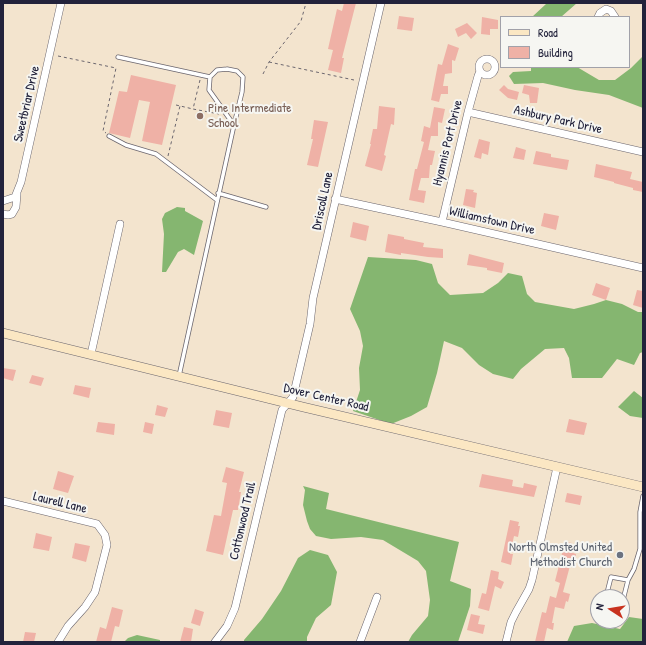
<!DOCTYPE html>
<html>
<head>
<meta charset="utf-8">
<style>
	body { margin:0 }
	#map { position:relative; width:646px; height:645px; overflow:hidden; background:#f3e4ce; font-family:"Patrick Hand",sans-serif }
	canvas { display:block }
	.frame { position:absolute; inset:0; border:4px solid #22223b; pointer-events:none }
	.legend { position:absolute; left:500px; top:16px; width:130px; height:52px; box-sizing:border-box; background:#f6f6f2; border:1px solid #a1a1a9; margin:0; padding:5px 7px; list-style:none; font-size:12px; color:#22223b }
	.legend li { display:flex; align-items:center; gap:8px; height:20px }
	.legend b { width:20px; border:1px solid #a1a1a9 }
	.north { position:absolute; left:590px; top:589px; width:40px; height:40px; box-sizing:border-box; background:#f6f6f2; border:1px solid #a1a1a9; border-radius:50%; rotate:282deg; font-size:11px; font-weight:700; line-height:16px; text-align:center; color:#22223b }
	.north::after { content:''; display:block; margin:auto; width:14px; height:18px; background:#c8321e; clip-path:polygon(50% 0,100% 100%,50% 72%,0 100%) }
</style>
</head>
<body>
<div id="map">
<canvas width="646" height="645"></canvas>
<div class="frame"></div>
<ul class="legend">
<li><b style="height:5px;background:#fbe7c3"></b>Road</li>
<li><b style="height:11px;background:#efb1a6"></b>Building</li>
</ul>
<div class="north">N</div>
</div>
<script>
const g = document.querySelector('canvas').getContext('2d');
g.lineJoin = 'round';
function paint(path, color) {
  g.fillStyle = color;
  g.fill(path, 'evenodd');
}
function toPath(rows) {
  const path = new Path2D();
  for (const r of rows) {
    if (r.length === 3) {
      path.moveTo(r[0] + r[2], r[1]);
      path.arc(r[0], r[1], r[2], 0, 2 * Math.PI);
      continue;
    }
    path.moveTo(r[0], r[1]);
    for (let i = 2; i < r.length; i += 2) path.lineTo(r[i], r[i + 1]);
  }
  return path;
}
function strokePath(path, color, width, dash) {
  g.strokeStyle = color;
  g.lineWidth = width;
  g.lineCap = dash ? 'butt' : 'round';
  g.setLineDash(dash || []);
  g.stroke(path);
}
function drawText(font, color, halo, rows, align = 'center') {
  g.font = font + ' "Patrick Hand",sans-serif';
  g.lineWidth = 4;
  g.setLineDash([]);
  g.textBaseline = 'middle';
  g.strokeStyle = halo;
  g.fillStyle = color;
  for (const [text, x, y, turn = 0] of rows) {
    g.save();
    g.translate(x, y);
    g.rotate((+turn || 0) * Math.PI / 180);
    g.textAlign = isNaN(turn) ? turn : align;
    if (halo) g.strokeText(text, 0, 0);
    g.fillText(text, 0, 0);
    g.restore();
  }
}
const forest = toPath([
	[548,3,577,3,561,17,532,17,546,4],
	[643,56,643,108,609,95,575,90,543,83,514,84,509,76,513,72,531,71,531,67,577,67,599,80,615,80,631,68],
	[177,207,185,208,185,211,203,221,194,255,184,249,178,252,166,272,162,272,164,234,162,219,165,213],
	[368,257,416,260,432,264,438,283,450,295,483,293,498,283,508,273,522,276,527,294,535,302,574,309,594,304,606,300,622,304,638,312,643,312,643,352,640,353,634,365,617,359,602,378,572,378,569,358,564,348,545,349,521,369,513,379,493,374,479,365,462,348,444,341,437,373,427,407,411,416,391,424,353,411,360,390,359,368,363,346,360,331,350,309],
	[634,391,643,398,643,418,630,416,618,407],
	[303,486,329,493,326,509,459,542,450,581,471,589,470,606,458,642,408,642,412,635,428,616,430,600,426,571,418,561,383,540,361,537,331,539,316,536,310,529,307,521,303,505,305,490],
	[310,550,328,555,337,572,331,605,316,618,307,637,307,642,244,642,244,640,262,619,281,591,298,558],
	[629,617,643,619,643,642,567,642,574,626,592,623,620,629],
	[137,635,160,640,160,642,124,642,128,638]
]);
const building = toPath([
	[344,3,356,3,342,58,344,58,341,73,328,70,333,50,328,49,337,9,342,11],
	[399,16,414,18,412,31,397,29],
	[482,17,498,20,498,29,490,29,490,35,481,34],
	[467,23,477,33,471,39,466,33,458,37,455,29],
	[448,44,459,48,455,61,452,60,452,73,445,74,443,86,448,86,448,94,441,94,439,102,431,100,438,64,442,65],
	[131,75,176,85,162,145,142,141,150,102,139,100,130,138,109,133,119,91,127,92],
	[504,85,508,89,519,92,517,100,508,98,499,90],
	[524,85,539,88,537,103,530,103,529,95,522,93],
	[379,106,395,108,394,125,391,124,384,155,386,156,382,171,365,166,371,144,370,144,373,129,377,129],
	[434,107,445,109,442,123,438,122,438,136,431,136,428,150,435,151,432,165,430,165,429,178,421,178,418,190,426,191,424,203,409,200,415,169,417,169,424,142,421,141,424,126,430,128],
	[314,120,328,122,318,167,307,165,313,139,311,139],
	[479,139,490,142,488,155,482,153,481,159,474,157],
	[516,147,526,150,524,160,513,158],
	[536,151,551,154,551,157,569,160,567,170,533,164],
	[596,164,632,172,630,179,643,182,643,192,633,190,633,188,614,183,614,182,594,177],
	[466,189,474,190,473,192,477,193,475,208,463,205],
	[544,213,559,216,556,230,541,226],
	[353,222,369,226,366,241,350,237],
	[388,234,404,237,404,239,424,243,423,247,443,249,443,258,428,257,401,253,401,255,385,252],
	[469,254,504,263,502,273,487,270,487,268,467,265],
	[596,283,610,288,606,300,592,295],
	[637,290,643,291,643,308,633,305],
	[3,368,16,370,13,381,3,378],
	[32,375,44,378,41,386,29,383],
	[75,385,91,388,89,398,73,394],
	[157,405,168,408,165,417,155,415],
	[216,410,232,413,229,428,213,425],
	[569,419,587,423,584,435,566,432],
	[98,422,115,424,114,435,96,432],
	[145,422,154,424,152,434,143,432],
	[226,467,244,472,239,492,241,492,238,510,233,510,223,555,206,551,214,515,221,516,227,483,222,482],
	[58,471,74,476,68,493,53,489],
	[482,474,513,480,512,486,523,488,524,483,537,486,534,497,479,487],
	[567,493,582,496,580,505,565,502],
	[510,520,519,522,518,526,520,526,518,537,514,536,510,554,513,554,511,565,501,562],
	[36,533,52,537,49,551,33,548],
	[565,542,572,543,570,552,576,554,575,563,571,562,563,592,570,594,568,602,566,601,564,609,555,607,552,623,554,623,553,630,547,628,544,642,535,642,542,612,546,613,550,596,556,598,560,583,555,581],
	[75,543,90,546,86,562,72,558],
	[491,570,499,572,498,579,504,582,501,589,495,586,489,611,478,608,482,593,486,594],
	[112,607,123,610,119,627,115,626,111,642,96,642,100,627,106,629],
	[195,609,204,612,200,626,191,623],
	[471,614,480,616,478,624,485,625,483,634,467,630],
	[184,627,193,629,191,642,180,642],
	[25,632,36,633,34,642,23,642]
]);
const path = toPath([
	[58,56,116,68,103,131,106,133],
	[269,62,354,80],
	[263,74,269,62,301,21,306,3],
	[200,80,193,109,219,114],
	[176,105,193,109],
	[168,156,180,106]
]);
const lane = toPath([
	[118,57,210,77],
	[227,69,237,71,243,77,242,92,234,125,209,90,210,77,217,70,227,69],
	[109,136,126,145,156,154,217,200],
	[218,193,266,207],
	[179,376,234,125],
	[606,597,611,577,628,580],
	[622,604,628,580,634,569,640,549,640,512,643,496]
]);
const street = toPath([
	[598,17,600,13,606,9,611,11,615,17],
	[487,67,8],
	[468,112,643,152],
	[335,199,442,222,643,268],
	[3,201,15,197,21,182,61,3],
	[3,214,8,215,12,214,16,207,17,194],
	[442,222,468,112,478,76,480,71],
	[91,354,120,224],
	[3,501,97,524,105,535,107,545,95,592,85,607,68,626,58,642],
	[215,642,227,626,235,608,282,410,293,397,310,324,313,298,381,3],
	[360,642,377,597],
	[506,642,511,622,516,612,529,589,532,580,557,467]
]);
const secondary = toPath([
	[3,333,303,407,643,487]
]);
const markers = [
	[200,116,4,"#8d6e63"],
	[620,555,4,"#6b7280"]
];
const streetNames = [
	["Sweetbriar Drive",27,104,-77],
	["Ashbury Park Drive",558,120,13],
	["Hyannis Port Drive",448,143,-76],
	["Driscoll Lane",323,201,-78],
	["Williamstown Drive",492,221,13],
	["Dover Center Road",326,398,13],
	["Laurell Lane",60,503,14],
	["Cottonwood Trail",243,521,-77]
];
const educationNames = [
	["Pine Intermediate",208,109],
	["School",208,124]
];
const worshipNames = [
	["North Olmsted United",612,548],
	["Methodist Church",612,563]
];
paint(forest, '#85b670');
paint(building, '#efb1a6');
strokePath(lane, '#6b666e', 5);
strokePath(street, '#6b666e', 8);
strokePath(secondary, '#6b666e', 10);
strokePath(path, '#6b666e', 1, [3, 3]);
strokePath(lane, '#fff', 3.5);
strokePath(street, '#fff', 7);
strokePath(secondary, '#fbe7c3', 9);
for (const [x, y, r, color] of markers) {
  const dot = new Path2D();
  dot.arc(x, y, r, 0, 2 * Math.PI);
  g.fillStyle = color;
  g.fill(dot);
  strokePath(dot, '#f6f6f2', 1.5);
}
drawText('13px', '#22223b', '#f6f6f2', streetNames);
drawText('13px', '#785e54', '#f6f6f2', educationNames, 'left');
drawText('13px', '#5b616d', '#f6f6f2', worshipNames, 'right');
</script>
</body>
</html>
